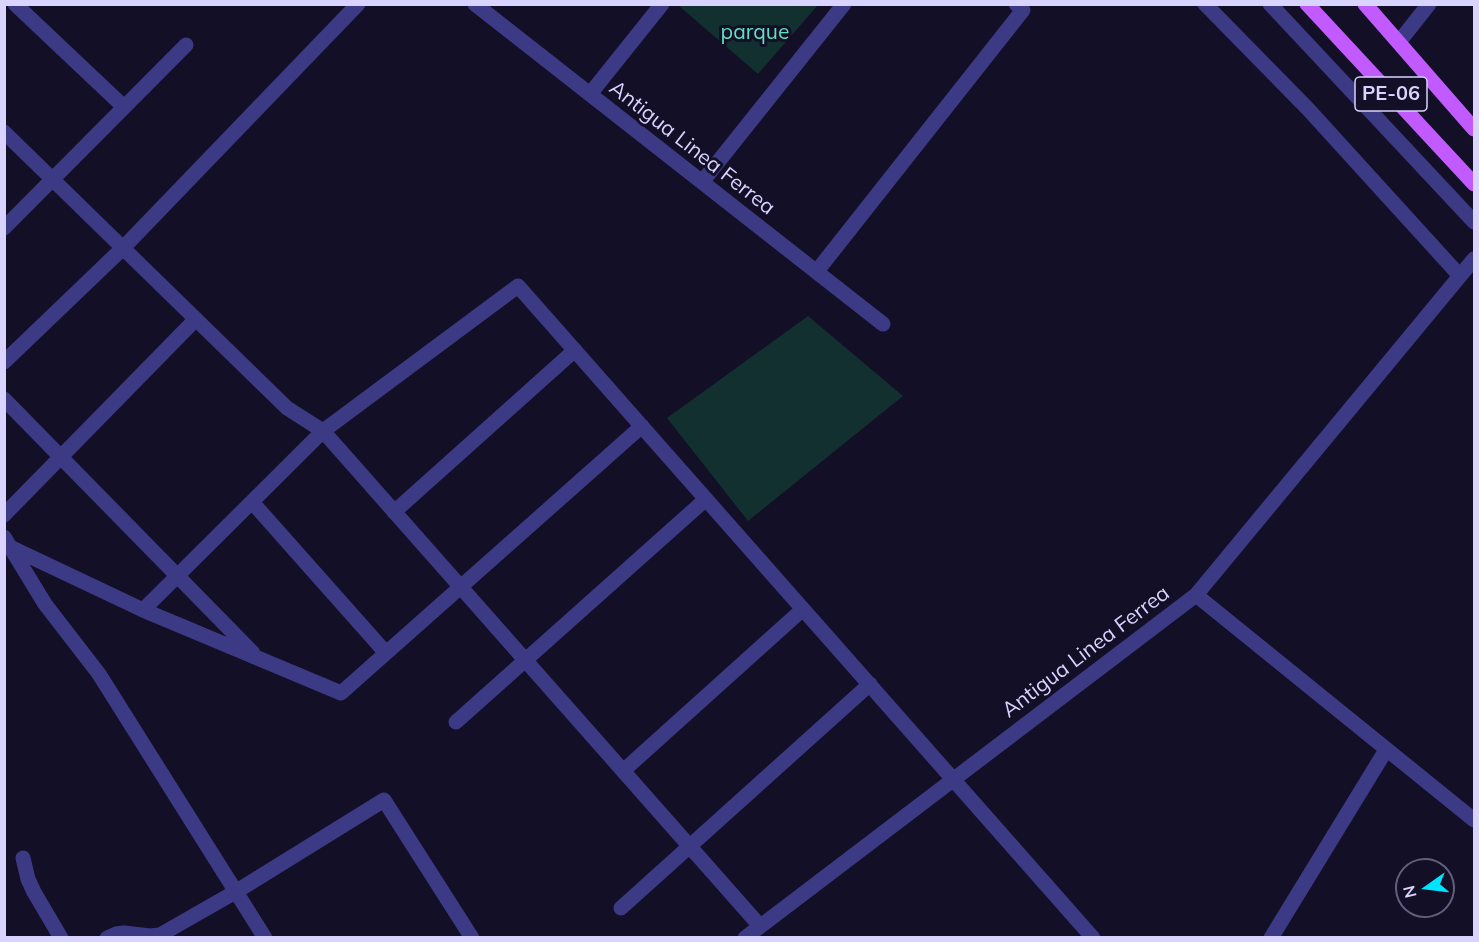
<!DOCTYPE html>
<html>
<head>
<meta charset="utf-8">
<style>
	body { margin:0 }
	#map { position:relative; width:1479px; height:942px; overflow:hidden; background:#130f26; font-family:Mulish,sans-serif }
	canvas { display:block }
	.frame { position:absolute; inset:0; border:6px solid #d9d4ff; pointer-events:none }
	.north { position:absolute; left:1395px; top:858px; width:60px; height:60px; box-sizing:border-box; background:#130f26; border:2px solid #625e7d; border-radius:50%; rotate:256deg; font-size:16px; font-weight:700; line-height:24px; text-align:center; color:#d9d4ff }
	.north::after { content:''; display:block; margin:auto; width:21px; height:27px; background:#00e5ff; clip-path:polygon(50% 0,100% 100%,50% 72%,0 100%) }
</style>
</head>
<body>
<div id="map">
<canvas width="1479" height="942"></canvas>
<div class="frame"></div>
<div class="north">N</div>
</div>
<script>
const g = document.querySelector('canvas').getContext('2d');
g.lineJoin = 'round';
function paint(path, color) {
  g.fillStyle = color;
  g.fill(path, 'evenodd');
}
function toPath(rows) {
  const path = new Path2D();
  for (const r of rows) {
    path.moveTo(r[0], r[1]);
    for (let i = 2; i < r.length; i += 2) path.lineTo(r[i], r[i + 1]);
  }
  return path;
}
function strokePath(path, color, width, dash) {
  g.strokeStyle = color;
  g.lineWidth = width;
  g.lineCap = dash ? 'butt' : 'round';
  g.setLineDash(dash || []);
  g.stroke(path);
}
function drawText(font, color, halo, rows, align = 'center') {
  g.font = font + ' Mulish,sans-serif';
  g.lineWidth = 6;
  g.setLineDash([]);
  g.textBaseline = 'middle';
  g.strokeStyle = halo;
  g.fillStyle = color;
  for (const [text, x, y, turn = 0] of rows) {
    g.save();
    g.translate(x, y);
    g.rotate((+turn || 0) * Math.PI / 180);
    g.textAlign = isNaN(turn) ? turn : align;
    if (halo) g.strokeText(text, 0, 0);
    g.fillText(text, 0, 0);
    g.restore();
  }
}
const green = toPath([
	[680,4,818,4,818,5,758,74,679,6],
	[808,316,903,396,748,521,667,418]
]);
const minor = toPath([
	[15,4,124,107],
	[475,4,883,324],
	[1205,4,1308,109,1460,276],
	[1270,4,1474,222],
	[1399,42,1429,4],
	[590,94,662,4],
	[4,132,287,408,323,431,760,926],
	[702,182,844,4],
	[4,228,186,45],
	[817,271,1023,10,1016,4],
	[4,362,123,248,358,4],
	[4,399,253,653],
	[252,502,386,653],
	[394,512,575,350],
	[4,515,196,319],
	[4,537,45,604,99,674,265,938],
	[10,547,143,610,341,693,642,426],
	[1196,595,1474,259],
	[143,610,323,431,518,286,1093,938],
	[456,722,706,499],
	[623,771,803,609],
	[23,858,28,879,34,892,61,938],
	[621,908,870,684],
	[107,938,116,934,124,933,150,936,160,935,237,891,384,800,472,938],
	[745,938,1196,595,1474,820],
	[1271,938,1386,750]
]);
const major = toPath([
	[1307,4,1474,184],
	[1365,4,1474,129]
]);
const shields = [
	[1391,94,72]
];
const shieldNames = [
	["PE-06",1391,94]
];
const parkNames = [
	["parque",755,33]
];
const streetNames = [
	["Antigua Linea Ferrea",692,148,38],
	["Antigua Linea Ferrea",1086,652,-37]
];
paint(green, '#12302f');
strokePath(minor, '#3d3a85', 15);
strokePath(major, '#c25bff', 15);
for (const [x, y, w] of shields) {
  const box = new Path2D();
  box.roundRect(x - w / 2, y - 17, w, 34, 4.5);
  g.fillStyle = '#130f26';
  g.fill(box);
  strokePath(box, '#d9d4ff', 1.5);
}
drawText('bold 20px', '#d9d4ff', null, shieldNames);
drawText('21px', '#5fe0c0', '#130f26', parkNames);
drawText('21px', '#d9d4ff', '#130f26', streetNames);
</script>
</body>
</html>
